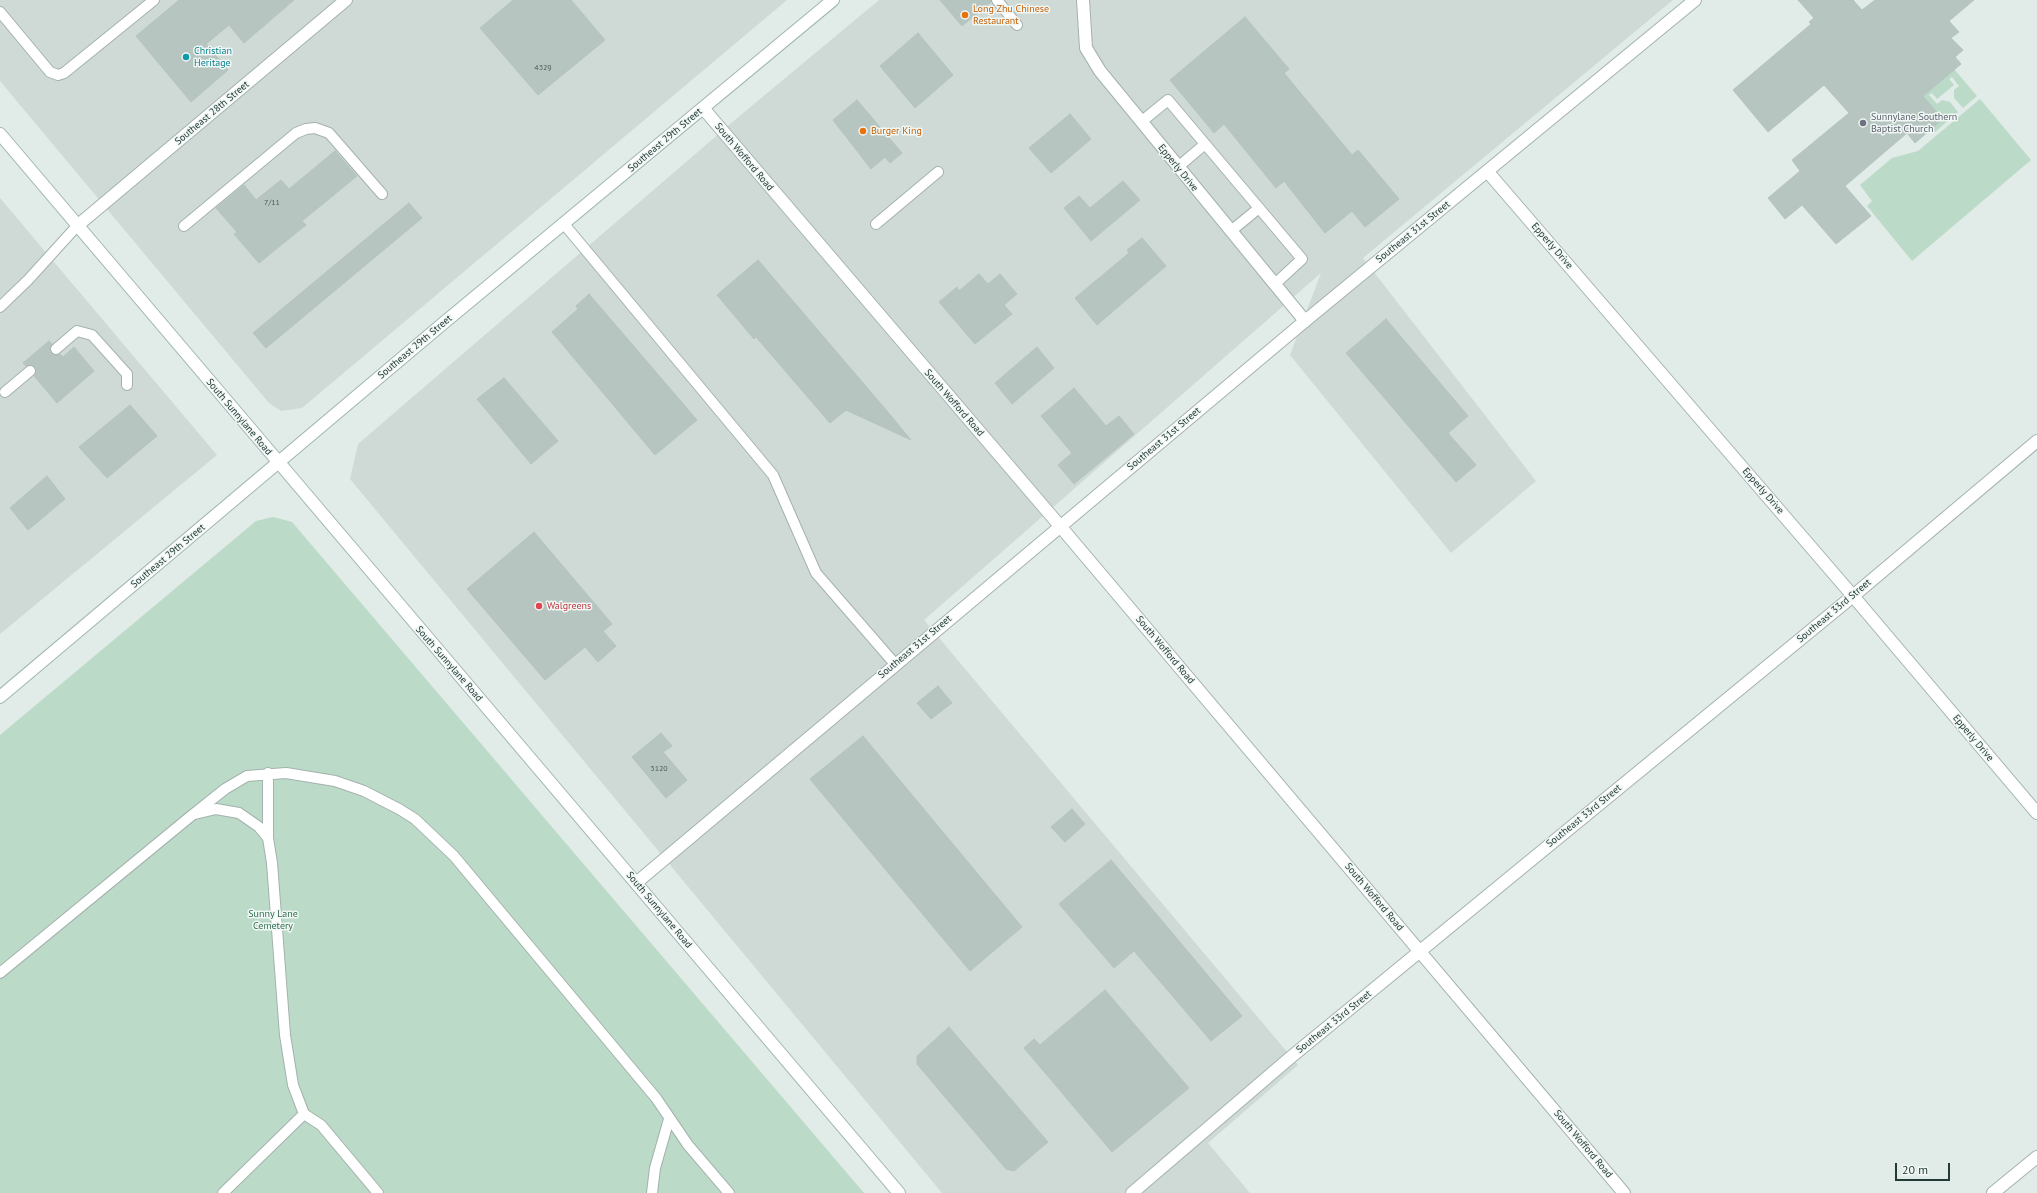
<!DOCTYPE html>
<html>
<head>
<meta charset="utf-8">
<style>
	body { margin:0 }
	#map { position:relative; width:2037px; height:1193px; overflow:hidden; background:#e1ebe8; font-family:"PT Sans",sans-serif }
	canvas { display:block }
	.scale { position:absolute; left:1895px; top:1163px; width:55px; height:18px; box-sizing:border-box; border:2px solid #233a37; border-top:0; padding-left:5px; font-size:12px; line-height:14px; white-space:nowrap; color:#233a37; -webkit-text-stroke:3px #f1f7f5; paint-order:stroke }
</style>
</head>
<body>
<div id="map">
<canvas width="2037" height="1193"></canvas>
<div class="scale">20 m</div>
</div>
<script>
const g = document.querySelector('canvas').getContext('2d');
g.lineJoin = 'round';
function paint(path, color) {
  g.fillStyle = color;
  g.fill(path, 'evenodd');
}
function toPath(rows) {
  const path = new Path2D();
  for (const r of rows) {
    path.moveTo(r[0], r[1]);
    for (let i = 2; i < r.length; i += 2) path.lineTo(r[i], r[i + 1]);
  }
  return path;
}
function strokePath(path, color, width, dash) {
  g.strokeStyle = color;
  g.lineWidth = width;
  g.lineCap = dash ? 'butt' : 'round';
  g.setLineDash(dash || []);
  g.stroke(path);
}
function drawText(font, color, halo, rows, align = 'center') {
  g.font = font + ' "PT Sans",sans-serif';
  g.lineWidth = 3;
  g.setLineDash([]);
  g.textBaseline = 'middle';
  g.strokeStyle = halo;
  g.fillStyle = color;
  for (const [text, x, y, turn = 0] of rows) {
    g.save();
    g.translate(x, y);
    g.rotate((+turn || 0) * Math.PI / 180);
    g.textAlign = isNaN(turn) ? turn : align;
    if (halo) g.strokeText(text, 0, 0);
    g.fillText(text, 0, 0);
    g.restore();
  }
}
const built = toPath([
	[0,0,787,0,302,408,281,411,269,403,0,81],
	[879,0,1673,0,1363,258,1536,481,1451,553,1290,355,1321,273,924,620,1298,1065,1208,1143,1250,1193,942,1193,350,479,358,444,736,119],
	[0,198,217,455,0,634]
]);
const green = toPath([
	[1954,69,1977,96,1963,108,1954,98,1954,90,1959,86,1952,77,1949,79,1954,85,1937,99,1932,93,1929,95,1937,104,1942,100,1950,102,1958,112,1935,132,1932,129,1943,119,1923,96],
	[1980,99,2031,160,1912,261,1867,206,1872,201,1860,185,1892,158,1918,151],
	[273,517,292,522,864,1193,0,1193,0,735,256,521]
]);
const building = toPath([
	[179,0,294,0,244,43,229,25,206,44,228,70,191,102,136,36,179,0],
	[513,0,571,0,605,40,538,95,480,28,513,0],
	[940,0,991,0,991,2,962,26,940,0],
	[1798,0,1853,0,1862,10,1875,0,1974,0,1949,21,1959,32,1951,38,1963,50,1955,57,1961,64,1923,96,1943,119,1915,143,1907,133,1845,186,1871,216,1836,244,1802,205,1785,219,1768,198,1800,171,1792,160,1849,113,1824,85,1768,132,1733,90,1811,24,1809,22,1814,18,1798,0],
	[1245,17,1289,69,1284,73,1352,155,1358,150,1399,199,1365,227,1352,211,1325,233,1284,181,1276,188,1224,124,1214,133,1170,80,1245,17],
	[918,33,953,75,915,108,880,66,918,33],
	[857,100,902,153,890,163,885,157,871,169,833,120,857,100],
	[1070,114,1091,139,1051,173,1029,148,1070,114],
	[335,151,357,176,302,221,306,225,259,263,234,234,237,232,216,208,244,185,256,200,281,180,289,189,335,151],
	[1123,181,1140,200,1091,241,1064,208,1079,196,1090,208,1123,181],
	[409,203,422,218,266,348,253,333,409,203],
	[1142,238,1166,266,1097,325,1075,298,1129,253,1127,250,1142,238],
	[758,260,887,411,911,440,846,410,830,423,756,337,754,339,717,295,758,260],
	[979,274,988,284,1000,274,1017,294,1004,305,1012,314,975,344,939,302,957,287,959,291,979,274],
	[589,294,697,420,655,455,552,332,578,309,576,306,589,294],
	[1386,319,1468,416,1448,433,1476,465,1456,482,1346,353,1386,319],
	[49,341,52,344,50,351,53,355,60,354,63,357,74,347,94,371,57,403,34,376,36,370,35,367,29,365,26,366,23,363,49,341],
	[1037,347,1054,368,1012,404,995,383,1037,347],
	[504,378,558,441,531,464,477,399,504,378],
	[1074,388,1106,426,1119,416,1134,434,1074,484,1058,465,1072,453,1041,416,1074,388],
	[130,405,157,436,107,478,79,447,130,405],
	[47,476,65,499,28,530,10,508,47,476],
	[534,532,612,624,603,631,616,646,598,662,585,647,545,680,467,589,534,532],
	[938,686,952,703,931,719,917,703,938,686],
	[661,733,672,746,663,752,687,780,666,798,632,757,661,733],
	[863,736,1022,927,970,971,810,779,863,736],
	[1072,809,1085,824,1065,842,1051,827,1072,809],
	[1111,860,1242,1016,1211,1041,1134,951,1114,968,1059,904,1111,860],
	[1105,990,1189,1088,1112,1152,1024,1048,1034,1039,1040,1045,1105,990],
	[949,1027,1048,1142,1014,1171,1006,1169,917,1064,917,1056,949,1027]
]);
const service = toPath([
	[997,0,1017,25],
	[0,12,50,72,58,75,64,73,154,0],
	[1141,122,1168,100,1302,259,1275,284],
	[1178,167,1205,144],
	[564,224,773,475,816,573,895,664],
	[876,224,938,172],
	[184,226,296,133,306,129,315,128,329,133,382,194],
	[1231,231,1259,208],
	[0,307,28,280,77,226],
	[56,349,77,331,92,335,127,374,127,385],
	[5,392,30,371],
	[268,773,268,838,272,863,285,1035,293,1085,304,1114,321,1125,378,1193],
	[195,814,216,809,239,813,259,827,268,838],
	[0,973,191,816,225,789,247,776,286,773,335,781,364,791,399,809,415,819,454,856,656,1098,688,1145,729,1193],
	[223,1193,304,1114],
	[652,1193,655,1168,669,1119]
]);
const minor = toPath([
	[703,108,1060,526,1624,1193],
	[1487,171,1853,596,2037,813],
	[77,226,346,0],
	[636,883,1305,321,1695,0],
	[1132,1193,1291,1057,1853,596,2037,441],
	[1993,1193,2037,1157]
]);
const tertiary = toPath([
	[1083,0,1086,48,1100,71,1305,321]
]);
const secondary = toPath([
	[0,134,899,1193],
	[0,697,440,326,833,0]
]);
const markers = [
	[965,15,4,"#e8710a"],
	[186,57,4,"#0f9aa8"],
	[1863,123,4,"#6b7280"],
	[863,131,4,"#e8710a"],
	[539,606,4,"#e0444e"]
];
const numberNames = [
	["4329",543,68],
	["7/11",272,203],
	["3120",659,769]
];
const foodNames = [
	["Long Zhu Chinese",973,9],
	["Restaurant",973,21],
	["Burger King",871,131]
];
const cultureNames = [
	["Christian",194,51],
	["Heritage",194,63]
];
const streetNames = [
	["Southeast 28th Street",212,113,-40],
	["Southeast 29th Street",665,140,-40],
	["South Wofford Road",744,157,50],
	["Epperly Drive",1178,168,51],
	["Southeast 31st Street",1413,232,-39],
	["Epperly Drive",1552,246,49],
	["Southeast 29th Street",415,347,-40],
	["South Wofford Road",954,403,49],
	["South Sunnylane Road",239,417,50],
	["Southeast 31st Street",1164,439,-40],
	["Epperly Drive",1763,491,49],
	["Southeast 29th Street",168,556,-40],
	["Southeast 33rd Street",1834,611,-40],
	["Southeast 31st Street",915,647,-40],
	["South Wofford Road",1165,650,50],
	["South Sunnylane Road",449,664,49],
	["Epperly Drive",1973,738,50],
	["Southeast 33rd Street",1584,816,-39],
	["South Wofford Road",1374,897,50],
	["South Sunnylane Road",659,910,50],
	["Southeast 33rd Street",1334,1022,-39],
	["South Wofford Road",1583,1144,50]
];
const worshipNames = [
	["Sunnylane Southern",1871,117],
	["Baptist Church",1871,129]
];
const healthNames = [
	["Walgreens",547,606]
];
const parkNames = [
	["Sunny Lane",273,914],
	["Cemetery",273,926]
];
paint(built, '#cfdad7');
paint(green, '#bbdac7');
paint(building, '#b7c5c1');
strokePath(building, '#b4c4bf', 1);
strokePath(service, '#a4b2af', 12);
strokePath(minor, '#a4b2af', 14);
strokePath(tertiary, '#a4b2af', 14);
strokePath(secondary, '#a1b6b1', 14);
strokePath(service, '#fff', 10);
strokePath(minor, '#fff', 12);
strokePath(tertiary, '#fff', 12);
strokePath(secondary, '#fff', 12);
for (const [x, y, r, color] of markers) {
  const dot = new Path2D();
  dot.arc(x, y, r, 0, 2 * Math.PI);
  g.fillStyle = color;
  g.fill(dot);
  strokePath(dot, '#f1f7f5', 1.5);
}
drawText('8px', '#485d5a', null, numberNames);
drawText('10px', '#c56008', '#f1f7f5', foodNames, 'left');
drawText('10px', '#0d838f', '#f1f7f5', cultureNames, 'left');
drawText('10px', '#233a37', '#f1f7f5', streetNames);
drawText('10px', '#5b616d', '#f1f7f5', worshipNames, 'left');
drawText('10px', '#be3a42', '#f1f7f5', healthNames, 'left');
drawText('10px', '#306e4f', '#f1f7f5', parkNames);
</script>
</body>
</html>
